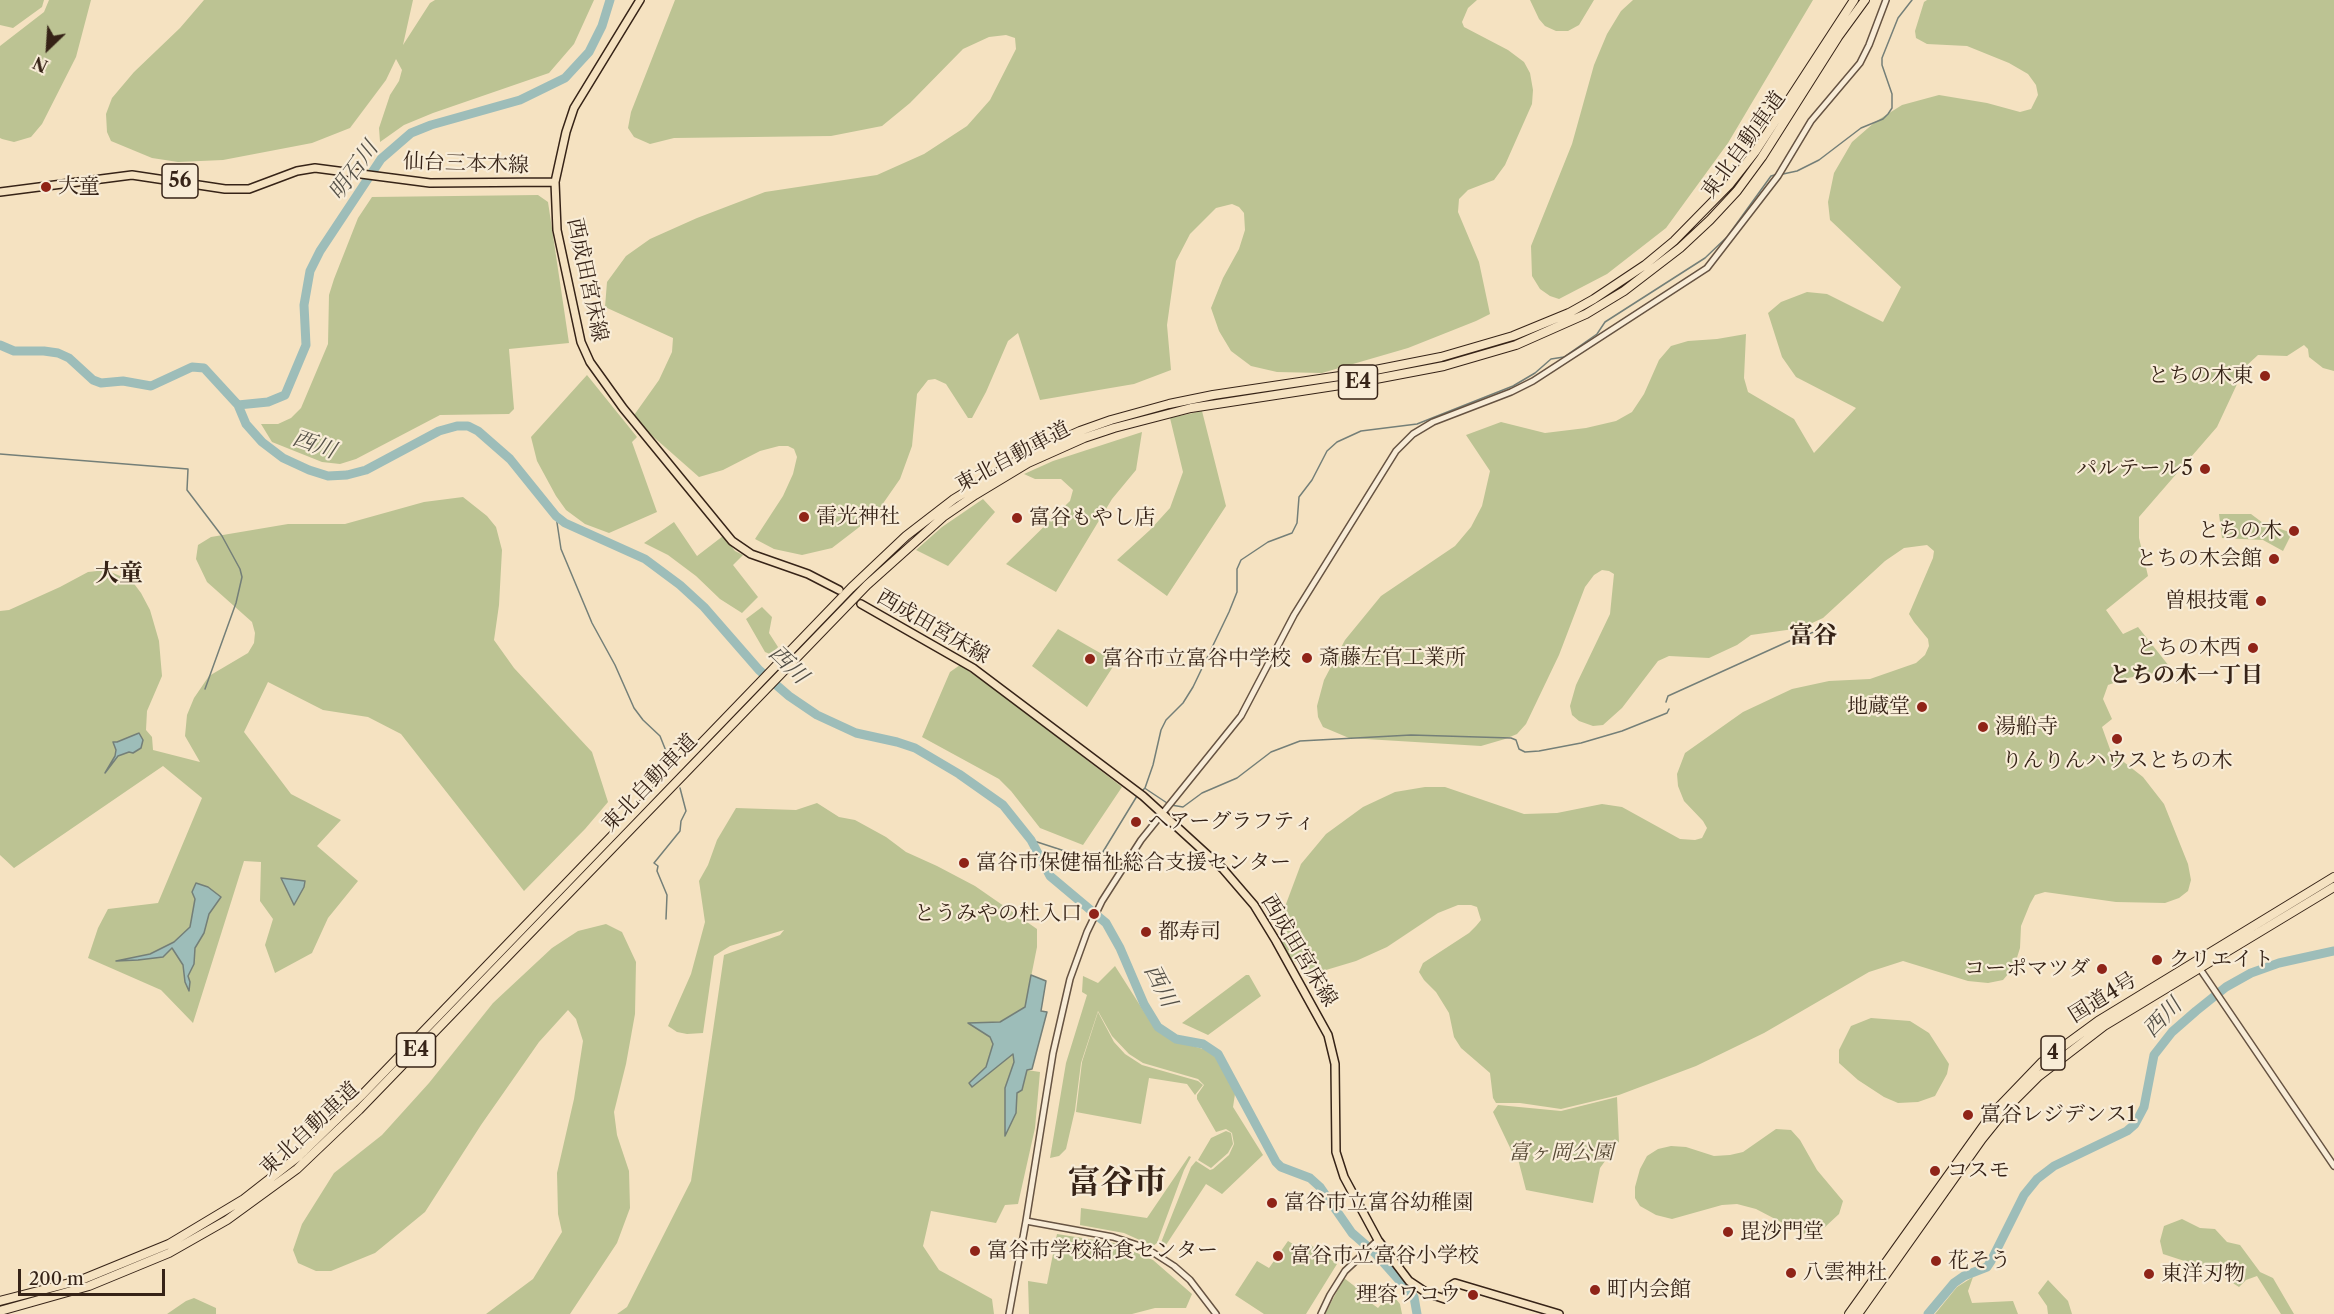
<!DOCTYPE html>
<html>
<head>
<meta charset="utf-8">
<style>
	body { margin:0 }
	#map { position:relative; width:2334px; height:1314px; overflow:hidden; background:#f5e2c1; font-family:"Libre Caslon Text",serif }
	canvas { display:block }
	.north { position:absolute; left:18px; top:18px; width:60px; height:60px; -webkit-text-stroke:4px #f8ecd7; paint-order:stroke; rotate:205deg; font-size:16px; font-weight:700; line-height:24px; text-align:center; color:#362317 }
	.north::after { content:''; display:block; margin:auto; width:21px; height:27px; background:#362317; clip-path:polygon(50% 0,100% 100%,50% 72%,0 100%) }
	.scale { position:absolute; left:18px; top:1269px; width:147px; height:27px; box-sizing:border-box; border:3px solid #362317; border-top:0; padding-left:8px; font-size:18px; line-height:21px; white-space:nowrap; color:#362317; -webkit-text-stroke:4px #f8ecd7; paint-order:stroke }
</style>
</head>
<body>
<div id="map">
<canvas width="2334" height="1314"></canvas>
<div class="north">N</div>
<div class="scale">200 m</div>
</div>
<script>
const g = document.querySelector('canvas').getContext('2d');
g.lineJoin = 'round';
function paint(path, color) {
  g.fillStyle = color;
  g.fill(path, 'evenodd');
}
function toPath(rows) {
  const path = new Path2D();
  for (const r of rows) {
    path.moveTo(r[0], r[1]);
    for (let i = 2; i < r.length; i += 2) path.lineTo(r[i], r[i + 1]);
  }
  return path;
}
function strokePath(path, color, width, dash) {
  g.strokeStyle = color;
  g.lineWidth = width;
  g.lineCap = dash ? 'butt' : 'round';
  g.setLineDash(dash || []);
  g.stroke(path);
}
function drawText(font, color, halo, rows, align = 'center') {
  g.font = font + ' "Libre Caslon Text","Noto Serif JP",serif';
  g.lineWidth = 4.5;
  g.setLineDash([]);
  g.textBaseline = 'middle';
  g.strokeStyle = halo;
  g.fillStyle = color;
  for (const [text, x, y, turn = 0] of rows) {
    g.save();
    g.translate(x, y);
    g.rotate((+turn || 0) * Math.PI / 180);
    g.textAlign = isNaN(turn) ? turn : align;
    if (halo) g.strokeText(text, 0, 0);
    g.fillText(text, 0, 0);
    g.restore();
  }
}
const green = toPath([
	[0,0,44,0,42,7,13,28,0,25],
	[49,0,91,0,76,57,42,124,31,137,14,142,2,139,0,138,0,46,44,12],
	[204,0,413,0,403,45,430,3,435,0,594,0,574,44,549,73,433,113,404,125,380,142,379,128,390,95,399,81,402,70,396,59,386,80,350,128,312,143,223,160,178,162,152,158,111,141,107,132,106,114,112,98,134,72,180,28],
	[675,0,1477,0,1468,8,1462,22,1464,27,1508,50,1524,62,1530,73,1533,90,1532,104,1505,165,1494,180,1468,190,1459,199,1458,212,1479,262,1490,314,1476,321,1408,348,1322,373,1277,372,1251,366,1231,351,1219,331,1211,308,1223,278,1239,249,1245,230,1244,213,1239,207,1232,204,1216,208,1190,234,1176,261,1167,325,1171,370,1134,384,1040,400,1018,333,1008,341,986,392,972,418,968,418,946,384,935,379,928,380,917,394,912,446,900,479,875,515,832,548,802,555,774,549,755,539,783,496,793,474,797,457,794,449,788,446,779,446,760,451,723,470,699,477,632,418,659,380,672,352,673,338,605,307,607,282,626,256,650,239,697,218,765,192,877,175,924,154,967,126,990,100,1016,49,1015,38,1006,35,989,37,963,49,910,103,882,126,831,136,674,138,650,144,634,137,628,128,631,112],
	[1530,0,1594,0,1579,25,1568,31,1556,31,1545,26,1539,19],
	[1633,0,1813,0,1728,143,1666,228,1607,274,1559,299,1550,296,1540,289,1532,276,1531,246,1572,144,1594,65,1607,34,1621,11],
	[1927,0,2334,0,2334,371,2323,368,2309,357,2308,349,2304,345,2287,356,2258,355,2245,367,2217,427,2139,517,2139,538,2148,576,2106,610,2123,634,2138,627,2169,666,2169,670,2128,678,2108,685,2103,699,2112,719,2102,727,2111,752,2143,777,2164,804,2188,864,2191,880,2188,891,2179,898,2165,903,2116,902,2045,892,2035,895,2030,904,2021,926,2020,948,2014,967,2003,980,1988,983,1968,981,1903,961,1869,972,1764,1033,1696,1066,1619,1095,1561,1109,1520,1103,1496,1103,1493,1098,1490,1073,1461,1048,1454,1037,1449,1013,1436,992,1424,980,1419,972,1423,963,1469,933,1476,926,1481,920,1477,907,1471,905,1458,905,1438,913,1387,947,1356,961,1316,973,1286,957,1282,941,1283,912,1301,864,1326,834,1363,807,1395,792,1425,787,1445,787,1524,814,1557,813,1602,804,1622,807,1680,839,1695,840,1702,838,1707,828,1703,821,1684,801,1678,786,1677,774,1685,753,1743,712,1792,689,1829,681,1870,679,1916,663,1925,655,1929,646,1928,639,1914,622,1909,614,1933,558,1934,551,1927,545,1904,548,1885,561,1823,618,1801,628,1751,635,1737,645,1709,658,1669,656,1658,661,1622,708,1603,725,1593,726,1579,721,1572,715,1570,706,1576,685,1610,614,1614,574,1609,571,1602,570,1594,575,1585,587,1559,655,1526,724,1517,734,1505,739,1481,746,1349,738,1323,727,1318,717,1317,706,1324,680,1345,640,1381,596,1455,546,1471,527,1482,506,1490,471,1466,435,1501,422,1545,433,1586,428,1616,421,1632,412,1644,394,1659,360,1671,346,1688,341,1717,339,1746,334,1744,378,1748,392,1794,419,1814,453,1856,408,1796,377,1782,357,1768,313,1781,302,1807,292,1827,294,1883,322,1901,287,1830,220,1828,202,1834,173,1852,142,1875,122,1902,105,1939,95,1987,103,2020,112,2031,109,2038,95,2036,85,2028,74,2009,63,1967,46,1927,44,1916,38,1915,31,1924,2],
	[538,195,548,202,569,343,509,349,514,409,509,414,440,415,356,459,340,464,322,462,272,442,261,424,278,424,291,418,301,408,328,344,329,295,334,279,358,218,372,197],
	[587,375,637,437,632,442,657,512,609,533,585,524,566,510,556,496,537,461,531,437],
	[1202,411,1226,506,1167,596,1117,560,1150,530,1170,508,1183,472,1170,418],
	[1142,432,1136,470,1112,499,1056,592,1006,564,1070,501,1073,490,1061,479,1035,479,1024,474,1053,461],
	[463,497,487,516,496,527,502,550,499,605,494,640,514,668,592,752,608,802,585,829,524,891,401,734,368,717,323,710,268,682,244,732,291,794,341,820,317,846,358,881,328,918,312,953,275,973,265,945,273,919,260,901,261,862,244,861,193,1023,161,990,88,958,98,928,108,909,158,903,202,798,163,766,14,868,0,855,0,611,9,610,60,587,88,572,106,570,132,581,141,593,150,610,159,641,162,676,147,711,146,730,152,737,153,750,200,762,185,736,187,715,194,698,209,676,248,653,254,643,255,633,252,622,207,582,196,559,198,545,211,537,288,524,345,524,424,502],
	[983,499,995,512,948,566,916,550,942,527],
	[2219,514,2251,514,2263,523,2292,533,2283,551,2263,540,2222,538],
	[674,522,697,556,723,536,735,551,743,555,733,565,758,597,742,613,720,599,696,576,668,555,644,543],
	[762,607,772,617,769,633,778,647,772,655,765,652,746,619],
	[1058,629,1116,662,1087,707,1032,666],
	[960,665,996,690,1122,787,1083,845,1040,828,1011,791,999,779,922,737,950,672],
	[817,803,839,817,855,820,886,837,906,852,937,866,975,886,1037,929,1037,947,1025,1007,1000,1022,969,1023,990,1037,993,1044,986,1067,969,1083,1013,1053,1014,1062,1005,1088,1016,1113,1017,1093,1022,1090,1027,1070,1040,1072,1035,1128,1018,1204,1005,1205,996,1223,931,1211,923,1246,939,1270,992,1299,994,1314,617,1314,627,1307,691,1181,724,955,780,935,784,930,730,946,714,956,703,1033,687,1034,677,1032,668,1026,691,974,705,922,699,881,708,865,717,840,736,808,796,810],
	[606,924,622,932,636,962,635,1014,626,1064,614,1112,617,1135,629,1171,630,1208,617,1243,570,1314,486,1314,533,1279,562,1232,558,1214,557,1173,574,1099,583,1041,576,1019,568,1010,539,1042,481,1125,425,1212,375,1253,331,1271,316,1271,298,1263,293,1250,302,1224,334,1173,382,1135,429,1083,493,1003,552,948,578,931],
	[1115,966,1155,1029,1172,1040,1210,1051,1221,1064,1235,1094,1233,1107,1263,1155,1222,1194,1206,1184,1164,1248,1160,1245,1191,1167,1196,1161,1210,1170,1213,1169,1229,1155,1234,1144,1232,1133,1226,1129,1216,1132,1197,1099,1197,1095,1204,1085,1198,1079,1143,1063,1129,1054,1112,1036,1098,1011,1081,1063,1075,1110,1066,1149,1059,1156,1050,1158,1066,1063,1087,995,1082,992,1083,976,1098,983],
	[1246,975,1249,975,1261,996,1208,1035,1182,1023],
	[1098,1012,1114,1042,1125,1054,1142,1065,1198,1081,1203,1085,1195,1095,1187,1084,1149,1078,1141,1124,1076,1112,1082,1062],
	[1871,1018,1910,1021,1929,1033,1949,1064,1947,1074,1935,1096,1918,1102,1898,1103,1884,1097,1858,1080,1839,1063,1839,1050,1851,1026],
	[1617,1097,1619,1142,1600,1168,1593,1203,1526,1190,1518,1159,1514,1156,1493,1112,1498,1105,1561,1111],
	[1776,1129,1791,1130,1800,1140,1817,1170,1843,1201,1839,1214,1825,1227,1811,1234,1804,1234,1756,1209,1737,1204,1722,1205,1672,1219,1656,1215,1640,1206,1635,1198,1635,1187,1640,1169,1647,1156,1658,1149,1671,1146,1686,1147,1714,1156,1730,1155,1743,1152],
	[1226,1131,1231,1133,1233,1144,1228,1153,1211,1168,1198,1160,1211,1138],
	[1189,1156,1191,1157,1184,1170,1157,1243,1153,1246,1124,1233,1080,1225,1081,1208,1147,1218],
	[2182,1219,2200,1228,2215,1229,2227,1242,2240,1245,2260,1272,2273,1278,2294,1314,2281,1314,2257,1276,2246,1280,2239,1287,2212,1270,2163,1254,2160,1241,2164,1226],
	[1057,1234,1114,1243,1153,1260,1192,1294,1186,1308,1155,1308,1132,1314,1029,1314,1028,1281,1047,1284],
	[1288,1241,1306,1252,1311,1245,1337,1264,1306,1314,1264,1314,1235,1295,1257,1261,1269,1268],
	[1973,1277,1968,1291,1972,1303,2013,1301,2018,1314,1935,1314,1957,1287],
	[1344,1278,1366,1295,1364,1298,1378,1308,1391,1293,1400,1304,1402,1314,1325,1314],
	[2048,1280,2068,1301,2072,1314,2048,1314,2047,1306,2038,1293],
	[194,1298,216,1308,216,1314,167,1314,186,1301]
]);
const water = toPath([
	[139,733,143,740,141,748,133,753,129,752,118,756,105,773,115,756,116,750,113,742,117,742,139,733],
	[281,878,305,881,304,887,294,905,281,878],
	[196,883,208,887,221,897,209,914,204,933,195,948,194,964,188,976,190,982,189,991,185,982,183,965,172,948,163,957,138,960,116,961,150,954,174,942,190,927,195,899,192,892,196,883],
	[1031,975,1046,981,1041,1011,1047,1012,1032,1069,1027,1070,1022,1090,1017,1093,1016,1113,1005,1136,1005,1088,1014,1062,1013,1054,972,1087,969,1083,986,1067,993,1044,990,1037,968,1023,1000,1022,1025,1007,1031,975]
]);
const stream = toPath([
	[1783,174,1797,171,1819,160,1861,128,1883,119,1888,114,1892,108,1892,94,1882,65,1882,58,1898,18,1912,0],
	[0,454,188,469,187,490,222,536,240,569,242,577,236,603,205,689],
	[556,516,561,549,592,623,615,665,634,708,643,720,660,736,672,766],
	[1666,702,1668,696,1796,638,1826,628],
	[1146,789,1167,803],
	[1141,792,1145,788,1153,765,1161,730,1166,720,1183,703,1193,687,1229,612,1237,592,1237,569,1241,560,1268,542,1292,533,1297,523,1299,497,1312,480,1327,451,1337,442,1361,431,1417,424,1513,386,1535,373,1551,359,1564,357,1597,334,1605,322,1705,258,1727,237,1771,176,1778,174],
	[1171,805,1183,807,1202,793,1237,778,1271,752,1300,741,1411,735,1511,738,1516,740,1519,749,1525,752,1539,751,1581,743,1622,731,1667,713,1669,709],
	[1031,840,1077,855,1095,857,1101,855,1137,796],
	[666,919,667,895,657,871,658,866,654,863,680,831,681,821,686,811,680,788]
]);
const river = toPath([
	[0,345,14,351,44,351,58,353,69,358,93,380,101,383,123,381,151,386,192,367,204,368,238,405,246,424,262,442,283,458,309,470,328,476,347,475,366,470,439,431,457,426,468,426,478,431,510,459,556,516,565,523,645,559,680,585,704,607,759,670,789,696,817,715,856,733,897,742,915,748,959,774,1003,805,1031,840,1050,876,1106,923,1120,948,1144,1004,1158,1027,1176,1039,1203,1044,1218,1054,1276,1162,1281,1167,1310,1178,1320,1187,1352,1233,1375,1253,1414,1297,1417,1314],
	[238,405,268,402,285,395,306,345,304,305,310,271,320,251,381,159,411,133,431,125,520,100,565,78,589,52,602,26,610,0],
	[1928,1314,1954,1283,1964,1276,1987,1267,1991,1261,2024,1195,2037,1179,2054,1166,2127,1131,2135,1124,2144,1107,2154,1055,2172,1032,2196,1011,2226,987,2251,973,2279,963,2334,951]
]);
const minor = toPath([
	[2198,966,2334,1166],
	[1009,1314,1026,1221],
	[1216,1314,1190,1280,1174,1266,1146,1248,1113,1237,1026,1221,1053,1053,1070,979,1087,932,1102,901,1141,840,1241,716,1294,615,1396,451,1413,434,1433,422,1511,392,1533,381,1707,268,1778,176,1811,121,1860,63,1869,45,1886,0],
	[1321,1314,1330,1295,1345,1271,1378,1240]
]);
const major = toPath([
	[640,0,574,108,566,132,555,182,557,230,581,342,590,362,623,408,732,541,751,554,808,574,839,590],
	[0,192,132,175,225,189,249,189,297,171,315,168,430,183,555,182],
	[861,604,973,668,1143,796,1223,869,1254,905,1276,941,1328,1035,1335,1064,1336,1152,1344,1177,1378,1240,1409,1281,1427,1293,1445,1299,1450,1286,1455,1283,1559,1314]
]);
const highway = toPath([
	[0,1301,81,1280,169,1244,244,1199,299,1156,361,1096,851,588,906,536,954,499,1026,455,1080,431,1111,420,1169,404,1213,395,1360,373,1441,357,1513,336,1569,313,1594,299,1645,265,1674,241,1729,185,1755,152,1854,0],
	[0,1311,89,1286,169,1253,227,1220,297,1169,359,1110,867,585,943,517,975,495,1028,463,1084,438,1114,428,1191,408,1360,382,1444,366,1516,345,1586,314,1624,291,1680,248,1710,220,1737,191,1762,157,1838,37,1865,0],
	[1849,1314,1992,1114,2042,1062,2098,1021,2334,877],
	[1858,1314,1982,1139,2007,1108,2039,1076,2104,1026,2334,887]
]);
const markers = [
	[46,187,6,"#8f2418"],
	[2265,376,6,"#8f2418"],
	[2205,469,6,"#8f2418"],
	[804,517,6,"#8f2418"],
	[1017,518,6,"#8f2418"],
	[2294,531,6,"#8f2418"],
	[2274,559,6,"#8f2418"],
	[2261,601,6,"#8f2418"],
	[2253,648,6,"#8f2418"],
	[1307,658,6,"#8f2418"],
	[1090,659,6,"#8f2418"],
	[1922,707,6,"#8f2418"],
	[1983,727,6,"#8f2418"],
	[2117,739,6,"#8f2418"],
	[1136,822,6,"#8f2418"],
	[964,863,6,"#8f2418"],
	[1094,914,6,"#8f2418"],
	[1146,932,6,"#8f2418"],
	[2157,960,6,"#8f2418"],
	[2102,969,6,"#8f2418"],
	[1968,1115,6,"#8f2418"],
	[1935,1171,6,"#8f2418"],
	[1272,1203,6,"#8f2418"],
	[1728,1232,6,"#8f2418"],
	[975,1251,6,"#8f2418"],
	[1278,1256,6,"#8f2418"],
	[1936,1261,6,"#8f2418"],
	[1791,1273,6,"#8f2418"],
	[2149,1274,6,"#8f2418"],
	[1595,1290,6,"#8f2418"],
	[1473,1295,6,"#8f2418"]
];
const shields = [
	[180,181,36],
	[1358,382,39],
	[416,1050,39],
	[2053,1053,24]
];
const shieldNames = [
	["56",180,181],
	["E4",1358,382],
	["E4",416,1050],
	["4",2053,1053]
];
const streetNames = [
	["東北自動車道",1744,145,-54],
	["仙台三本木線",466,164,2],
	["西成田宮床線",587,280,78],
	["東北自動車道",1013,457,-28],
	["西成田宮床線",933,627,30],
	["東北自動車道",650,783,-46],
	["西成田宮床線",1299,951,59],
	["国道4号",2103,998,-32],
	["東北自動車道",310,1129,-43]
];
const poiNames = [
	["大童",58,187],
	["とちの木東",2253,376,"right"],
	["パルテール5",2193,469,"right"],
	["雷光神社",816,517],
	["富谷もやし店",1029,518],
	["とちの木",2282,531,"right"],
	["とちの木会館",2262,559,"right"],
	["曽根技電",2249,601,"right"],
	["とちの木西",2241,648,"right"],
	["斎藤左官工業所",1319,658],
	["富谷市立富谷中学校",1102,659],
	["地蔵堂",1910,707,"right"],
	["湯船寺",1995,727],
	["りんりんハウスとちの木",2117,761,"center"],
	["ヘアーグラフティ",1148,822],
	["富谷市保健福祉総合支援センター",976,863],
	["とうみやの杜入口",1082,914,"right"],
	["都寿司",1158,932],
	["クリエイト",2169,960],
	["コーポマツダ",2090,969,"right"],
	["富谷レジデンス1",1980,1115],
	["コスモ",1947,1171],
	["富谷市立富谷幼稚園",1284,1203],
	["毘沙門堂",1740,1232],
	["富谷市学校給食センター",987,1251],
	["富谷市立富谷小学校",1290,1256],
	["花そう",1948,1261],
	["八雲神社",1803,1273],
	["東洋刃物",2161,1274],
	["町内会館",1607,1290],
	["理容ワコウ",1461,1295,"right"]
];
const parkNames = [
	["富ヶ岡公園",1561,1153]
];
const waterNames = [
	["明石川",354,171,-54],
	["西川",314,445,19],
	["西川",788,665,44],
	["西川",1160,986,63],
	["西川",2163,1018,-46]
];
const neighbourhoodNames = [
	["とちの木一丁目",2186,676]
];
const quarterNames = [
	["大童",119,574],
	["富谷",1813,636]
];
const townNames = [
	["富谷市",1117,1183]
];
paint(green, '#bcc393');
paint(water, '#9dbdb9');
strokePath(water, '#747f78', 1.5);
strokePath(stream, '#747f78', 1.5);
strokePath(river, '#9dbdb9', 9);
strokePath(minor, '#665342', 8);
strokePath(major, '#362317', 10);
strokePath(highway, '#362317', 10);
strokePath(minor, '#f8ecd7', 5);
strokePath(major, '#f5e2c1', 7);
strokePath(highway, '#f5e2c1', 8);
for (const [x, y, r, color] of markers) {
  const dot = new Path2D();
  dot.arc(x, y, r, 0, 2 * Math.PI);
  g.fillStyle = color;
  g.fill(dot);
  strokePath(dot, '#f8ecd7', 2);
}
for (const [x, y, w] of shields) {
  const box = new Path2D();
  box.roundRect(x - w / 2, y - 17, w, 34, 4.5);
  g.fillStyle = '#f8ecd7';
  g.fill(box);
  strokePath(box, '#362317', 1.5);
}
drawText('bold 20px', '#362317', null, shieldNames);
drawText('21px', '#362317', '#f8ecd7', streetNames);
drawText('21px', '#362317', '#f8ecd7', poiNames, 'left');
drawText('italic 21px', '#584b36', '#f8ecd7', parkNames);
drawText('italic 22px', '#555148', '#f8ecd7', waterNames);
drawText('bold 22px', '#362317', '#f8ecd7', neighbourhoodNames);
drawText('bold 24px', '#362317', '#f8ecd7', quarterNames);
drawText('bold 33px', '#362317', '#f8ecd7', townNames);
</script>
</body>
</html>
